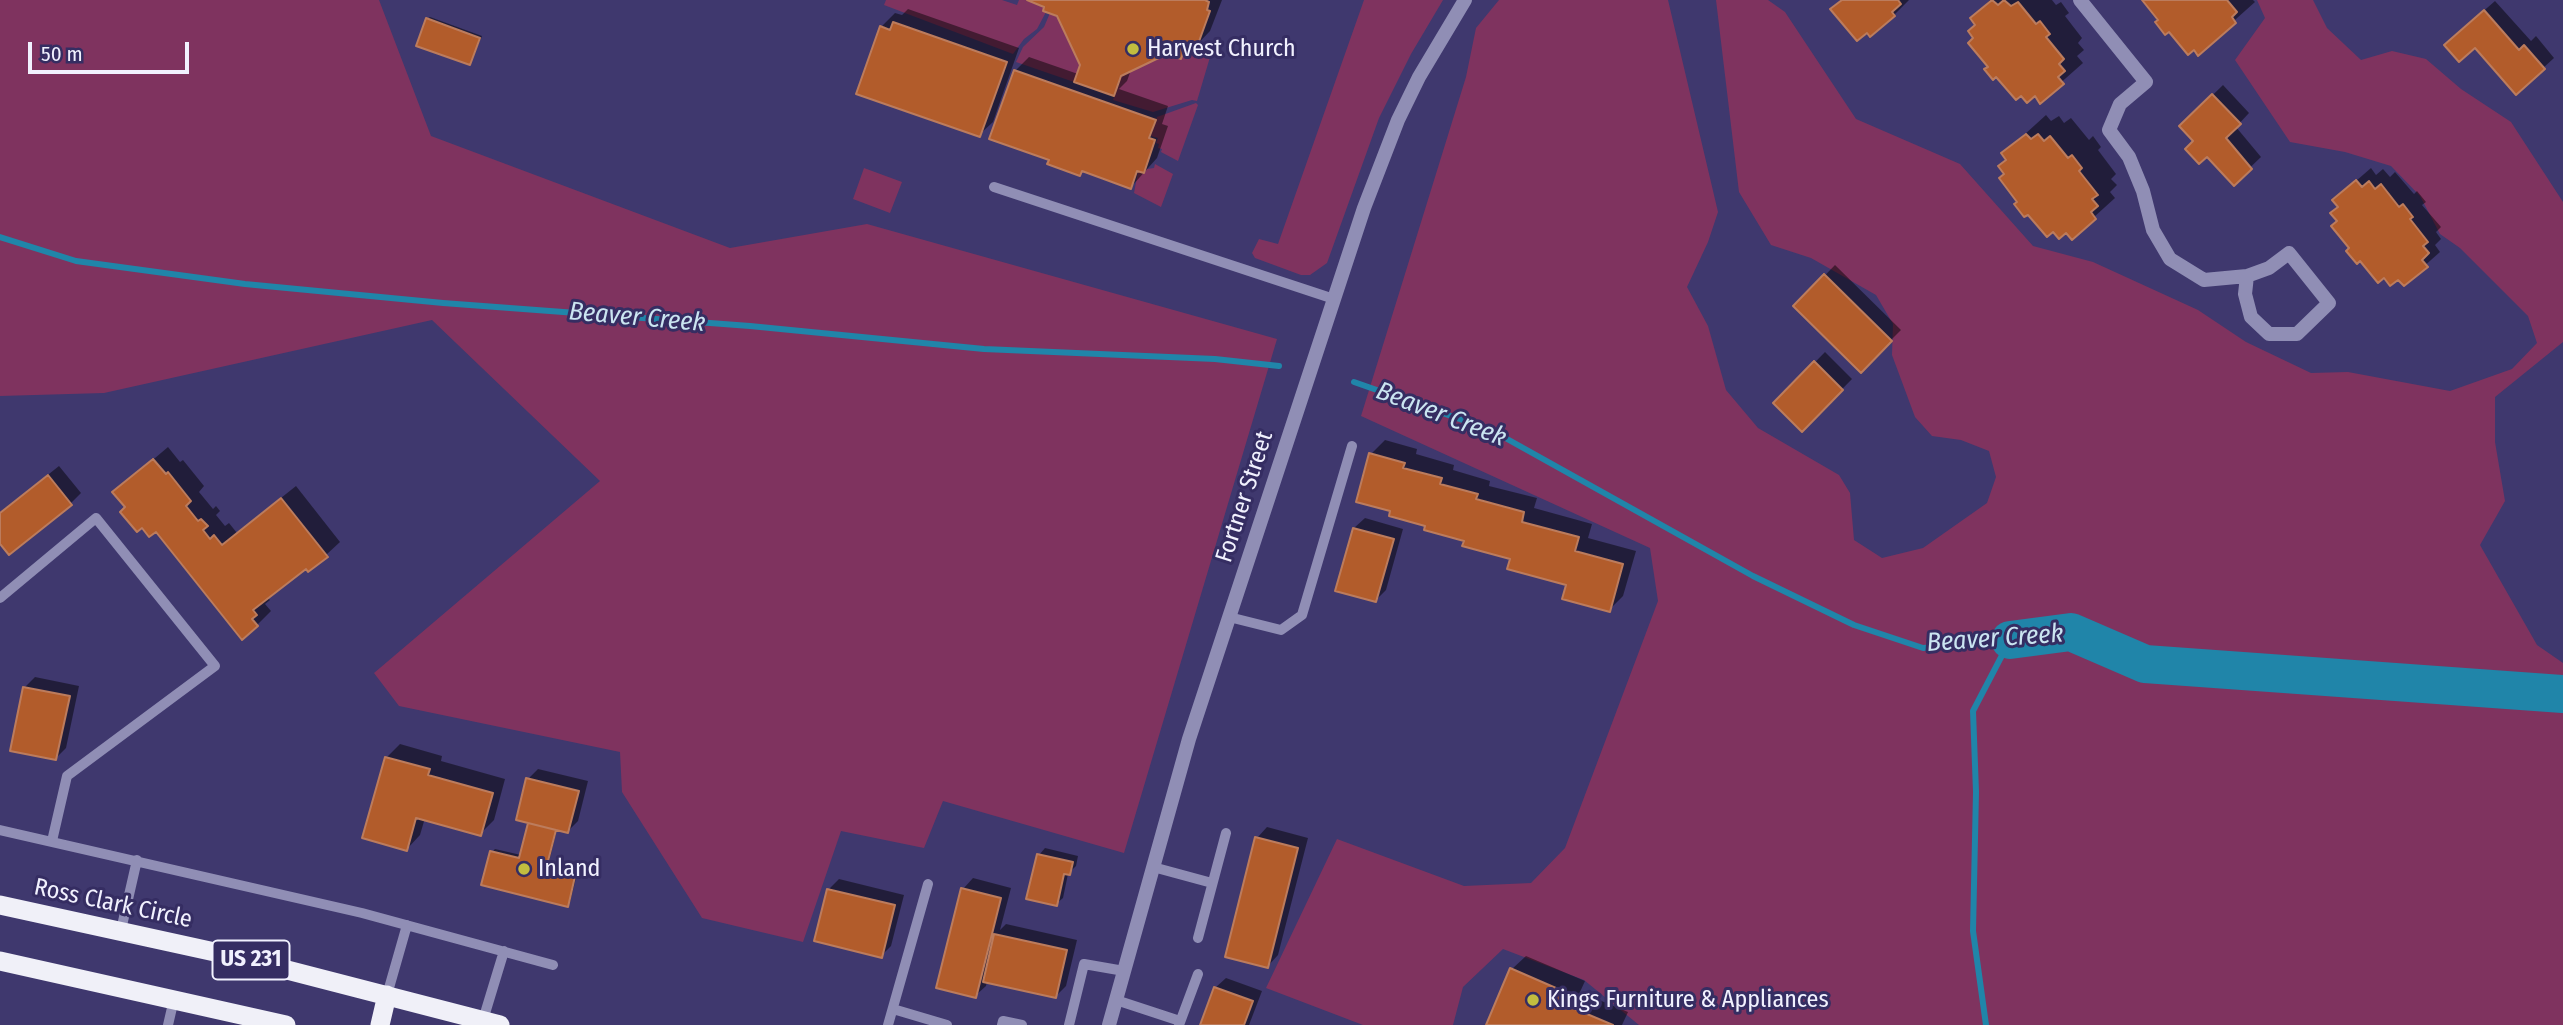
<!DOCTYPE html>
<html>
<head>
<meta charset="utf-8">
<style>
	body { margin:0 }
	#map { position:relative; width:2563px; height:1025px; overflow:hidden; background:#3f386e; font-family:"Fira Sans Condensed",sans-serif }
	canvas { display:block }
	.scale { position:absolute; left:28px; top:42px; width:161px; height:32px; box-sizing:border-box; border:4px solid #f1f1fe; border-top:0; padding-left:9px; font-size:21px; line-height:24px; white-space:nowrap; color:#f1f1fe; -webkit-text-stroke:5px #352d62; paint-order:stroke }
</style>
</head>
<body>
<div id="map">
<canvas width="2563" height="1025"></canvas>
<div class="scale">50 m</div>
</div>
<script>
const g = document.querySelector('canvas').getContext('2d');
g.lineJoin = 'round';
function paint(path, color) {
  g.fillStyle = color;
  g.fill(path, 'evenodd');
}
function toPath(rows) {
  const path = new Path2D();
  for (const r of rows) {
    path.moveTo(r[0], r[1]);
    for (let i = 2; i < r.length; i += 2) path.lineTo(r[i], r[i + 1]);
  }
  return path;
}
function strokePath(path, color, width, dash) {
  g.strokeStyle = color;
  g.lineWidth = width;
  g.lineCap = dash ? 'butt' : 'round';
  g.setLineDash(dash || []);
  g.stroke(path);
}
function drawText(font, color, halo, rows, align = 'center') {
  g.font = font + ' "Fira Sans Condensed",sans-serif';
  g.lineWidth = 6;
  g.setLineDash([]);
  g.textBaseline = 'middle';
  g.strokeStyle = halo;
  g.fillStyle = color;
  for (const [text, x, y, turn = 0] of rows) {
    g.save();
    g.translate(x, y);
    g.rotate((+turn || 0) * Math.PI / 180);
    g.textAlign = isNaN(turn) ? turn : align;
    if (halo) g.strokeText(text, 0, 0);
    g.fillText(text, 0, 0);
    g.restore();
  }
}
const green = toPath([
	[0,0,379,0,431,136,730,248,867,224,1277,339,1124,853,943,801,924,848,841,831,803,942,702,918,622,792,620,752,399,706,374,673,600,481,432,320,104,393,0,396],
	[886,0,1002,0,1017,5,1019,0,1027,0,1044,7,1043,11,1046,12,1037,29,1024,39,1013,54,884,5],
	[1364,0,1443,0,1411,54,1379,118,1327,263,1310,275,1301,275,1255,258,1252,253,1259,239,1278,244],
	[1499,0,1668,0,1718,212,1708,242,1687,287,1708,326,1726,390,1758,428,1839,475,1850,493,1854,540,1882,558,1923,548,1987,503,1996,477,1989,451,1961,440,1932,436,1915,417,1892,355,1893,324,1876,295,1811,258,1771,245,1739,192,1716,0,1768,0,1785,12,1856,119,1960,164,2033,246,2093,262,2198,310,2246,342,2311,373,2348,372,2450,391,2512,369,2537,343,2528,316,2460,248,2440,234,2420,196,2391,166,2345,152,2290,142,2235,60,2265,18,2257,0,2313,0,2327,28,2361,60,2392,51,2426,59,2461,89,2511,122,2563,202,2563,342,2495,397,2495,442,2505,501,2480,545,2537,645,2563,663,2563,1025,1639,1025,1584,980,1503,949,1463,987,1453,1025,1363,1025,1266,988,1337,839,1464,886,1531,883,1565,848,1658,601,1650,548,1361,416,1466,77,1476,28],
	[1050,13,1057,16,1080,65,1074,82,1016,62,1023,47,1044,27],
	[1199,41,1213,47,1197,101,1192,100,1153,112,1113,100,1121,76,1167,54,1181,59,1184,51,1191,53],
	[1196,103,1198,105,1178,161,1161,152,1162,149,1158,148,1159,144,1156,143,1158,138,1151,136,1157,117],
	[1155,164,1173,174,1161,207,1134,193,1138,172,1144,174,1147,169,1154,168],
	[864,168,902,182,890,213,853,199]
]);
const shadow = toPath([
	[1029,0,1222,0,1210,31,1191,51,1188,50,1181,57,1167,52,1131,70,1127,81,1119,89,1168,106,1162,124,1168,126,1157,158,1131,187,1083,170,1080,174,1051,159,1015,71,1029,57,1078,74,1082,64,1058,15,1046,6],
	[1842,0,1909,0,1894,15],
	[1990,0,2052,0,2056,5,2061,2,2069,13,2065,16,2082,38,2078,43,2084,50,2077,56,2083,63,2040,101,2035,94,1996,75,1975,38,1976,25,1972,18],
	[2145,0,2253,0,2255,2,2198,53,2160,20],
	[2495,1,2531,41,2536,36,2554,58,2516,93,2475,45,2456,35],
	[908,9,1019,48,993,122,979,135,881,27,895,13,902,15],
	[430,17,482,36,470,63,427,19],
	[2223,85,2249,113,2236,127,2261,157,2234,183,2181,126],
	[2046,115,2051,121,2059,116,2064,123,2071,118,2089,140,2093,136,2101,147,2098,150,2116,174,2111,179,2117,185,2110,192,2115,198,2072,237,2067,230,2019,202,2006,174,2008,159,2003,154],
	[2371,168,2376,175,2383,169,2390,177,2395,172,2414,194,2417,191,2426,202,2422,205,2441,227,2436,232,2441,239,2435,245,2440,252,2404,284,2351,248,2339,221,2339,206,2334,200],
	[1835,265,1901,330,1861,370,1795,306],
	[1825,352,1852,379,1802,430,1775,403],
	[1385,440,1417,449,1416,454,1454,465,1453,470,1490,481,1489,486,1537,498,1534,508,1592,524,1588,538,1636,551,1623,596,1609,610,1568,584,1512,558,1392,510,1371,454],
	[168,447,180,462,183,460,204,486,199,492,213,509,216,506,220,511,216,515,225,526,229,523,237,533,296,486,340,542,326,555,306,566,267,597,270,600,265,604,271,611,257,625,156,530,127,507,115,492],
	[59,466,81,493,71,503,0,541,0,513],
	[1365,518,1403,529,1386,590,1376,600,1354,528],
	[35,677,79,686,66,748,56,758,24,688],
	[400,744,442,756,441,761,505,779,494,820,480,834,425,818,420,835,407,849,386,758],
	[538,769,588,781,578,821,568,831,557,829,549,862,578,870,570,902,567,905,492,852,495,849,521,855,529,824,528,779],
	[1267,827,1308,838,1278,955,1268,966,1257,838],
	[1045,848,1078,856,1076,866,1068,874,1063,898,1056,904,1039,855],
	[973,878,1011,888,1000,930,1006,924,1077,940,1066,986,1056,996,987,981,986,986,975,996,963,889],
	[839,879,904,895,891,946,881,956,828,890],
	[1526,956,1585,981,1580,992,1628,1012,1622,1025,1488,1025,1512,969],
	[1226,978,1262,991,1249,1025,1201,1025,1215,988]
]);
const stream = toPath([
	[0,237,76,261,245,284,443,303,750,326,984,349,1215,359,1279,366],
	[1354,382,1491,430,1753,576,1854,625,1923,648,2010,640],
	[1986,1025,1973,931,1976,792,1973,711,2010,640]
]);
const river = toPath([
	[2010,640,2071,632,2145,664,2563,694]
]);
const building = toPath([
	[1027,0,1205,0,1209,2,1207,10,1210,11,1197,47,1194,46,1191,53,1184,51,1181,59,1167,54,1121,76,1114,96,1074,82,1080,65,1057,16,1043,11,1044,7,1027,0],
	[1842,0,1898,0,1901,4,1892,12,1895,16,1870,37,1867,33,1857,41,1830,9,1842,0],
	[1992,0,1998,5,2004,0,2011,6,2018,2,2036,24,2040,21,2050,34,2046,37,2064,59,2059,64,2065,71,2058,77,2064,84,2040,104,2035,96,2027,103,2021,96,2016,100,1996,77,1993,80,1984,69,1988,67,1968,43,1973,38,1968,31,1975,25,1970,18,1992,0],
	[2142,0,2227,0,2237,12,2232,17,2236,23,2198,56,2194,50,2188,55,2169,32,2165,35,2155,22,2158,20,2142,0],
	[2484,10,2519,50,2524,45,2545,69,2516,95,2475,48,2459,62,2444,45,2484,10],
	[426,18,480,38,470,65,416,46,426,18],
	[893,22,1007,62,980,137,856,94,880,26,890,30,893,22],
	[1014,70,1156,120,1149,138,1155,140,1144,173,1137,171,1131,189,1082,171,1080,176,1047,164,1049,160,989,139,1014,70],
	[2212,94,2241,124,2226,138,2252,169,2234,186,2207,157,2199,164,2185,149,2193,141,2179,126,2212,94],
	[2026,134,2031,139,2038,134,2044,141,2050,136,2068,158,2072,155,2082,168,2079,171,2098,195,2092,199,2098,206,2091,212,2096,219,2072,240,2066,233,2059,239,2053,232,2047,237,2028,215,2024,217,2014,204,2017,202,1999,178,2004,174,1998,166,2006,160,2001,153,2026,134],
	[2356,180,2362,187,2369,181,2375,189,2381,184,2399,207,2403,204,2413,217,2410,219,2428,242,2423,246,2429,253,2422,260,2428,267,2404,286,2398,280,2390,286,2384,278,2378,283,2360,261,2357,264,2346,251,2349,248,2331,226,2337,221,2330,213,2338,207,2332,200,2356,180],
	[1824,274,1892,341,1861,373,1793,306,1824,274],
	[1814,361,1843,390,1802,432,1773,403,1814,361],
	[1369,453,1405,463,1403,468,1442,478,1440,484,1478,494,1476,499,1524,512,1522,522,1579,537,1575,551,1623,564,1610,612,1562,599,1566,585,1507,569,1510,559,1462,546,1464,541,1424,530,1425,526,1389,516,1390,511,1356,502,1369,453],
	[153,459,166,474,168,472,191,501,186,506,198,521,201,519,208,526,203,530,210,539,214,535,222,545,281,498,328,557,308,572,306,569,253,610,257,615,252,619,258,626,242,640,156,532,149,537,142,528,137,532,120,512,125,507,112,492,153,459],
	[48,475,72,505,9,555,0,544,0,513,48,475],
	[1353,528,1394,539,1376,602,1335,591,1353,528],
	[23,687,70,696,56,760,10,751,23,687],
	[385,757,430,769,428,775,493,793,481,836,416,818,407,851,362,838,385,757],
	[526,778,579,791,568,833,516,820,526,778],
	[528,823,556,830,547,865,576,872,568,907,481,885,490,851,519,858,528,823],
	[1255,837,1298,848,1268,968,1225,957,1255,837],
	[1037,854,1073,862,1070,875,1064,874,1057,906,1026,899,1037,854],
	[961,888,1001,898,976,998,936,988,961,888],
	[827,889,895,905,882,958,814,941,827,889],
	[994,934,1067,950,1056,998,983,982,994,934],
	[1510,968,1572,995,1568,1006,1613,1025,1486,1025,1510,968],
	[1214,987,1253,1001,1244,1025,1200,1025,1214,987]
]);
const service = toPath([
	[994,187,1334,299],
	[0,598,96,518,215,666,67,776,52,841],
	[1229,617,1281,630,1302,615,1352,446],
	[0,830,362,913,553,965],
	[1153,867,1212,883],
	[121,930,137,860],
	[1198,938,1226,833],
	[387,995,407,925],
	[1116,1000,1180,1021],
	[893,1009,947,1025],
	[483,1020,504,951],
	[168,1025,174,999],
	[888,1025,928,884],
	[1002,1025,1003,1021,1022,1025],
	[1069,1025,1084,964,1124,971],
	[1179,1025,1198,974]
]);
const minor = toPath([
	[2080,0,2146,82,2120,104,2109,130,2129,157,2143,191,2153,230,2170,259,2204,280,2247,276,2269,268,2289,253,2329,303,2297,334,2269,334,2251,317,2245,294,2247,276]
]);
const tertiary = toPath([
	[1109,1025,1189,739,1364,208,1398,120,1419,77,1465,0]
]);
const trunk = toPath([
	[0,905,233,956,500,1025],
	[0,961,286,1025],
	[380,1025,387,995]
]);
const markers = [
	[1133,49,7,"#c2bd3f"],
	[524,869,7,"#c2bd3f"],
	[1533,1000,7,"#c2bd3f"]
];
const shields = [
	[251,960,77]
];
const shieldNames = [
	["US 231",251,960]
];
const poiNames = [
	["Harvest Church",1147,49],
	["Inland",538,869],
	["Kings Furniture & Appliances",1547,1000]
];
const streetNames = [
	["Fortner Street",1245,497,-72],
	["Ross Clark Circle",113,904,12]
];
const waterNames = [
	["Beaver Creek",637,318,5],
	["Beaver Creek",1441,415,21],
	["Beaver Creek",1995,639,-4]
];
paint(green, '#7f335f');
paint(shadow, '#0007');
strokePath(stream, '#2085a9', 6);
strokePath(river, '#2085a9', 38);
paint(building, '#b25c2b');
strokePath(building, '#bc7c5d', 2);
strokePath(service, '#908eb5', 10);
strokePath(minor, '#908eb5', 14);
strokePath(tertiary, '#908eb5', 14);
strokePath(trunk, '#f0f0f8', 19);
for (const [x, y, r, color] of markers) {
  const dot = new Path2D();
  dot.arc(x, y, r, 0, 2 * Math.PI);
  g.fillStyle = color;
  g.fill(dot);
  strokePath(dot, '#352d62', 2.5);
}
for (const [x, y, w] of shields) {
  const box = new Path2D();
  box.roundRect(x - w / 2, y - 19.5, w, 39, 5);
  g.fillStyle = '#352d62';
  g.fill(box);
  strokePath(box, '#f1f1fe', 2);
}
drawText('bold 23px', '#f1f1fe', null, shieldNames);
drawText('24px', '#f1f1fe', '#352d62', poiNames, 'left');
drawText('24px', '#f1f1fe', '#352d62', streetNames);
drawText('italic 26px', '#cbe5f1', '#352d62', waterNames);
</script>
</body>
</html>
